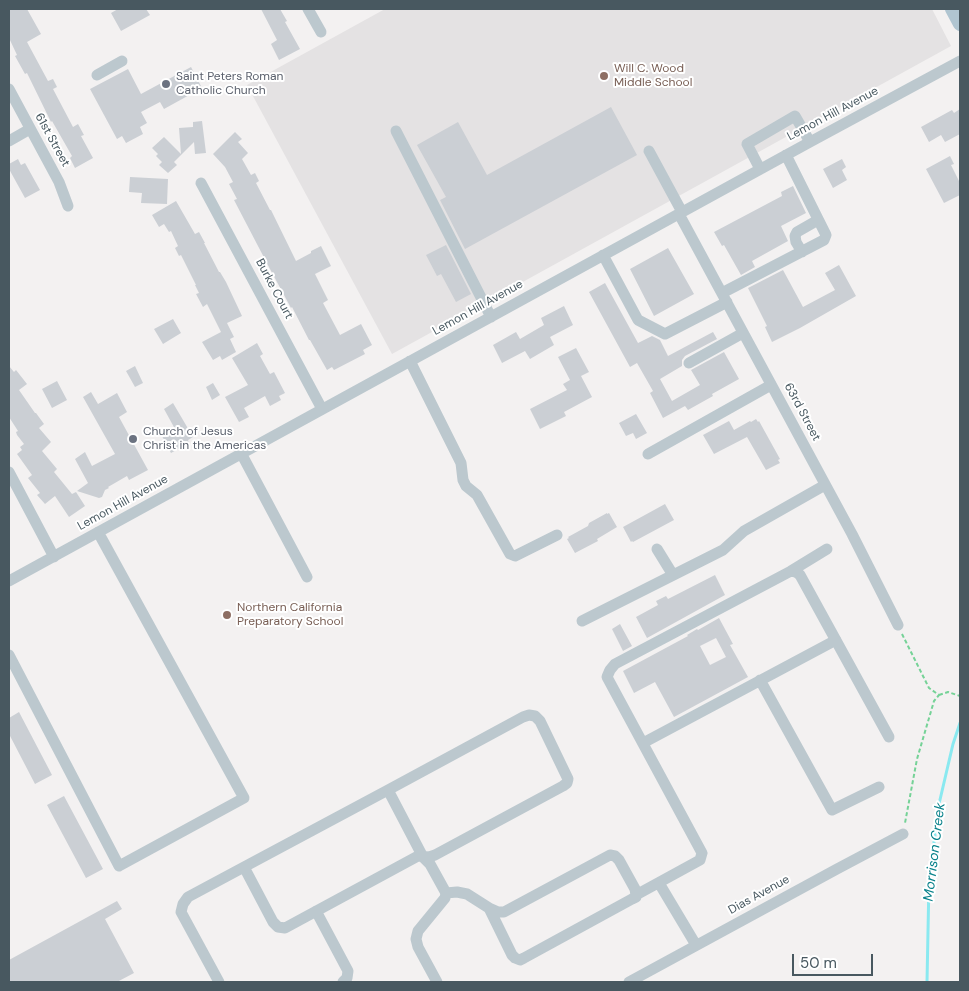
<!DOCTYPE html>
<html>
<head>
<meta charset="utf-8">
<style>
	body { margin:0 }
	#map { position:relative; width:969px; height:991px; overflow:hidden; background:#f3f1f1; font-family:"DM Sans",sans-serif }
	canvas { display:block }
	.frame { position:absolute; inset:0; border:10px solid #485860; pointer-events:none }
	.scale { position:absolute; left:792px; top:954px; width:81px; height:22px; box-sizing:border-box; border:2px solid #485860; border-top:0; padding-left:6px; font-size:15px; line-height:18px; white-space:nowrap; color:#485860; -webkit-text-stroke:4px #fff; paint-order:stroke }
</style>
</head>
<body>
<div id="map">
<canvas width="969" height="991"></canvas>
<div class="frame"></div>
<div class="scale">50 m</div>
</div>
<script>
const g = document.querySelector('canvas').getContext('2d');
g.lineJoin = 'round';
function paint(path, color) {
  g.fillStyle = color;
  g.fill(path, 'evenodd');
}
function toPath(rows) {
  const path = new Path2D();
  for (const r of rows) {
    path.moveTo(r[0], r[1]);
    for (let i = 2; i < r.length; i += 2) path.lineTo(r[i], r[i + 1]);
  }
  return path;
}
function strokePath(path, color, width, dash) {
  g.strokeStyle = color;
  g.lineWidth = width;
  g.lineCap = dash ? 'butt' : 'round';
  g.setLineDash(dash || []);
  g.stroke(path);
}
function drawText(font, color, halo, rows, align = 'center') {
  g.font = font + ' "DM Sans",sans-serif';
  g.lineWidth = 4;
  g.setLineDash([]);
  g.textBaseline = 'middle';
  g.strokeStyle = halo;
  g.fillStyle = color;
  for (const [text, x, y, turn = 0] of rows) {
    g.save();
    g.translate(x, y);
    g.rotate((+turn || 0) * Math.PI / 180);
    g.textAlign = isNaN(turn) ? turn : align;
    if (halo) g.strokeText(text, 0, 0);
    g.fillText(text, 0, 0);
    g.restore();
  }
}
const education = toPath([
	[385,9,932,9,951,46,392,354,247,85]
]);
const stream = toPath([
	[927,982,929,881,939,804,953,744,960,723]
]);
const building = toPath([
	[9,9,27,9,41,34,27,42,48,81,53,79,57,87,53,89,73,127,78,124,84,135,81,136,93,158,75,168,70,158,72,156,52,121,51,122,27,73,25,74,15,56,17,55,9,38],
	[118,9,146,9,150,15,121,31,111,13],
	[261,9,280,9,287,21,285,22,300,49,279,60,271,44,277,40],
	[191,67,202,88,164,109,160,102,141,112,147,123,140,127,143,134,126,143,122,136,117,139,90,89,128,69,141,94],
	[611,107,637,155,465,249,440,200,446,197,417,145,458,122,487,175],
	[960,109,960,134,945,142,941,135,929,142,921,127,952,110,954,113],
	[202,121,206,153,195,154,194,142,174,162,177,165,168,173,159,165,162,162,156,156,158,154,152,148,164,137,181,154,179,128,193,127,193,122],
	[235,132,242,139,238,142,248,153,242,159,251,175,255,173,259,181,256,183,270,210,271,210,296,261,311,253,311,251,321,246,331,266,315,274,328,300,323,303,340,335,361,324,372,345,363,350,365,354,334,370,332,367,327,370,310,340,309,340,292,307,291,308,270,269,234,200,237,199,229,184,233,182,225,167,213,154],
	[950,156,954,164,951,165,960,183,960,195,944,203,926,169],
	[18,159,21,165,25,163,40,190,25,198,9,169,9,164],
	[842,159,846,167,842,170,847,180,833,188,823,169],
	[130,177,168,179,167,204,141,203,142,193,129,192],
	[793,186,806,213,781,226,788,241,752,261,755,267,741,275,724,245,722,246,714,232,782,196,781,192],
	[176,201,195,234,199,232,205,243,204,243,219,272,220,272,226,282,242,316,227,323,234,337,230,339,236,352,222,360,220,356,213,360,202,342,221,332,207,304,203,307,196,294,199,293,195,285,196,285,181,255,179,256,175,248,178,246,171,231,169,232,164,224,159,227,152,215],
	[446,245,471,294,456,302,441,274,437,276,426,255],
	[668,248,694,294,654,316,630,269],
	[839,265,856,296,800,328,772,342,765,327,767,326,748,288,783,270,803,307,835,290,825,273],
	[605,283,638,343,652,336,660,340,668,356,713,332,717,339,685,356,682,360,682,366,660,379,672,401,700,385,691,370,724,352,739,379,712,394,713,396,688,410,685,406,663,418,650,393,653,391,637,363,630,367,589,292],
	[564,306,573,325,550,337,554,345,530,359,525,351,502,363,493,345,516,332,520,339,544,325,541,318],
	[173,319,181,333,163,344,154,329],
	[257,343,263,354,260,356,270,374,274,372,285,393,279,396,281,400,270,406,265,396,244,408,249,417,239,422,225,397,248,385,232,358],
	[576,348,589,372,581,376,592,397,564,412,566,416,540,429,530,409,567,390,563,384,570,380,558,357],
	[9,366,14,372,16,370,27,384,19,390,35,413,36,413,44,424,39,428,51,442,42,451,57,469,54,472,72,494,76,492,85,506,69,517,55,496,45,504,37,495,40,493,28,478,32,475,17,454,22,450,20,447,24,444,17,435,16,432,18,431,9,417],
	[135,366,143,383,135,387,126,371],
	[57,381,67,400,52,408,42,389],
	[213,383,220,395,212,400,206,387],
	[91,392,98,404,117,393,127,412,119,417,148,470,129,480,127,476,108,487,109,488,105,490,102,497,99,498,77,491,88,483,75,459,85,452,92,466,115,454,83,397],
	[173,403,193,437,188,440,189,443,171,453,162,436,175,429,164,409],
	[636,414,647,433,636,439,633,433,626,436,619,423],
	[756,419,758,422,759,421,780,459,778,460,780,463,766,470,747,437,714,454,703,435,729,421,734,430,750,421,751,422],
	[665,504,674,520,633,542,632,541,631,542,623,527],
	[607,513,607,514,609,513,617,527,597,539,598,541,575,553,567,539,569,538,568,537,588,526,589,523],
	[715,575,725,595,647,638,636,617,658,605,656,601,666,596,668,599],
	[719,618,733,644,730,645,748,677,674,717,655,682,634,693,623,671,688,636,687,635,697,629,698,630],
	[716,638,726,657,710,665,700,646],
	[620,624,632,646,623,651,612,629],
	[19,712,52,775,35,784,9,734,9,718],
	[64,796,103,869,86,878,47,805],
	[117,901,122,909,105,919,134,973,117,982,9,982,9,960]
]);
const path = toPath([
	[902,634,929,688,939,695,934,701,917,759,905,823],
	[939,695,948,692,960,696]
]);
const minor = toPath([
	[308,9,321,32],
	[97,75,122,61],
	[9,89,59,182,68,206],
	[396,131,491,317],
	[9,141,30,129],
	[649,151,682,212],
	[760,169,747,144,795,116,810,142],
	[201,183,322,409],
	[679,214,852,534,898,625],
	[802,252,796,242,795,236,797,232,818,220],
	[603,255,638,320,665,334,727,302],
	[722,293,824,240,826,235,786,155],
	[410,361,461,463,463,480,466,486,477,495,510,554,515,556,557,535],
	[689,363,743,333],
	[241,453,307,577],
	[648,454,771,385],
	[9,472,54,557],
	[657,549,673,575],
	[791,571,827,549],
	[9,581,810,142,960,61],
	[582,621,723,550,744,531,825,485],
	[9,655,119,866,244,798,98,532],
	[760,680,832,810,879,787],
	[643,743,836,640],
	[388,790,423,857,430,864,446,893,445,898,418,931,416,939,418,947,437,982],
	[659,883,696,945],
	[446,893,457,892,467,894,489,908,512,955,515,958,520,960,524,958,632,899,636,897,636,895,635,889,619,860,615,856,610,855,504,912,498,912,489,908],
	[636,895,700,860,702,853,607,677,610,670,615,664,791,571,796,572,800,575,889,737],
	[316,911,348,971,347,978,343,982],
	[219,982,181,912,183,904,188,897,244,867,388,790,523,717,529,715,535,716,540,721,568,779,567,783,563,786,435,855,429,857,418,856,285,928,278,927,273,922,244,867],
	[629,982,837,869,903,834]
]);
const major = toPath([
	[952,9,960,24]
]);
const markers = [
	[604,76,5,"#8d6e63"],
	[166,84,5,"#6b7280"],
	[133,439,5,"#6b7280"],
	[227,615,5,"#8d6e63"]
];
const educationNames = [
	["Will C. Wood",614,69],
	["Middle School",614,83],
	["Northern California",237,608],
	["Preparatory School",237,622]
];
const worshipNames = [
	["Saint Peters Roman",176,77],
	["Catholic Church",176,91],
	["Church of Jesus",143,432],
	["Christ in the Americas",143,446]
];
const streetNames = [
	["Lemon Hill Avenue",833,114,-28],
	["61st Street",52,140,61],
	["Burke Court",274,289,62],
	["Lemon Hill Avenue",478,308,-29],
	["63rd Street",802,412,62],
	["Lemon Hill Avenue",123,503,-29],
	["Dias Avenue",759,895,-29]
];
const waterNames = [
	["Morrison Creek",935,852,-83]
];
paint(education, '#e4e2e3');
strokePath(stream, '#8ae9f0', 3);
paint(building, '#cbcfd4');
strokePath(path, '#75d297', 2, [4, 2.5]);
strokePath(minor, '#bcc8ce', 11);
strokePath(major, '#b0c5d1', 14);
for (const [x, y, r, color] of markers) {
  const dot = new Path2D();
  dot.arc(x, y, r, 0, 2 * Math.PI);
  g.fillStyle = color;
  g.fill(dot);
  strokePath(dot, '#fff', 2);
}
drawText('12px', '#785e54', '#fff', educationNames, 'left');
drawText('12px', '#5b616d', '#fff', worshipNames, 'left');
drawText('12px', '#485860', '#fff', streetNames);
drawText('italic 14px', '#09828b', '#fff', waterNames);
</script>
</body>
</html>
